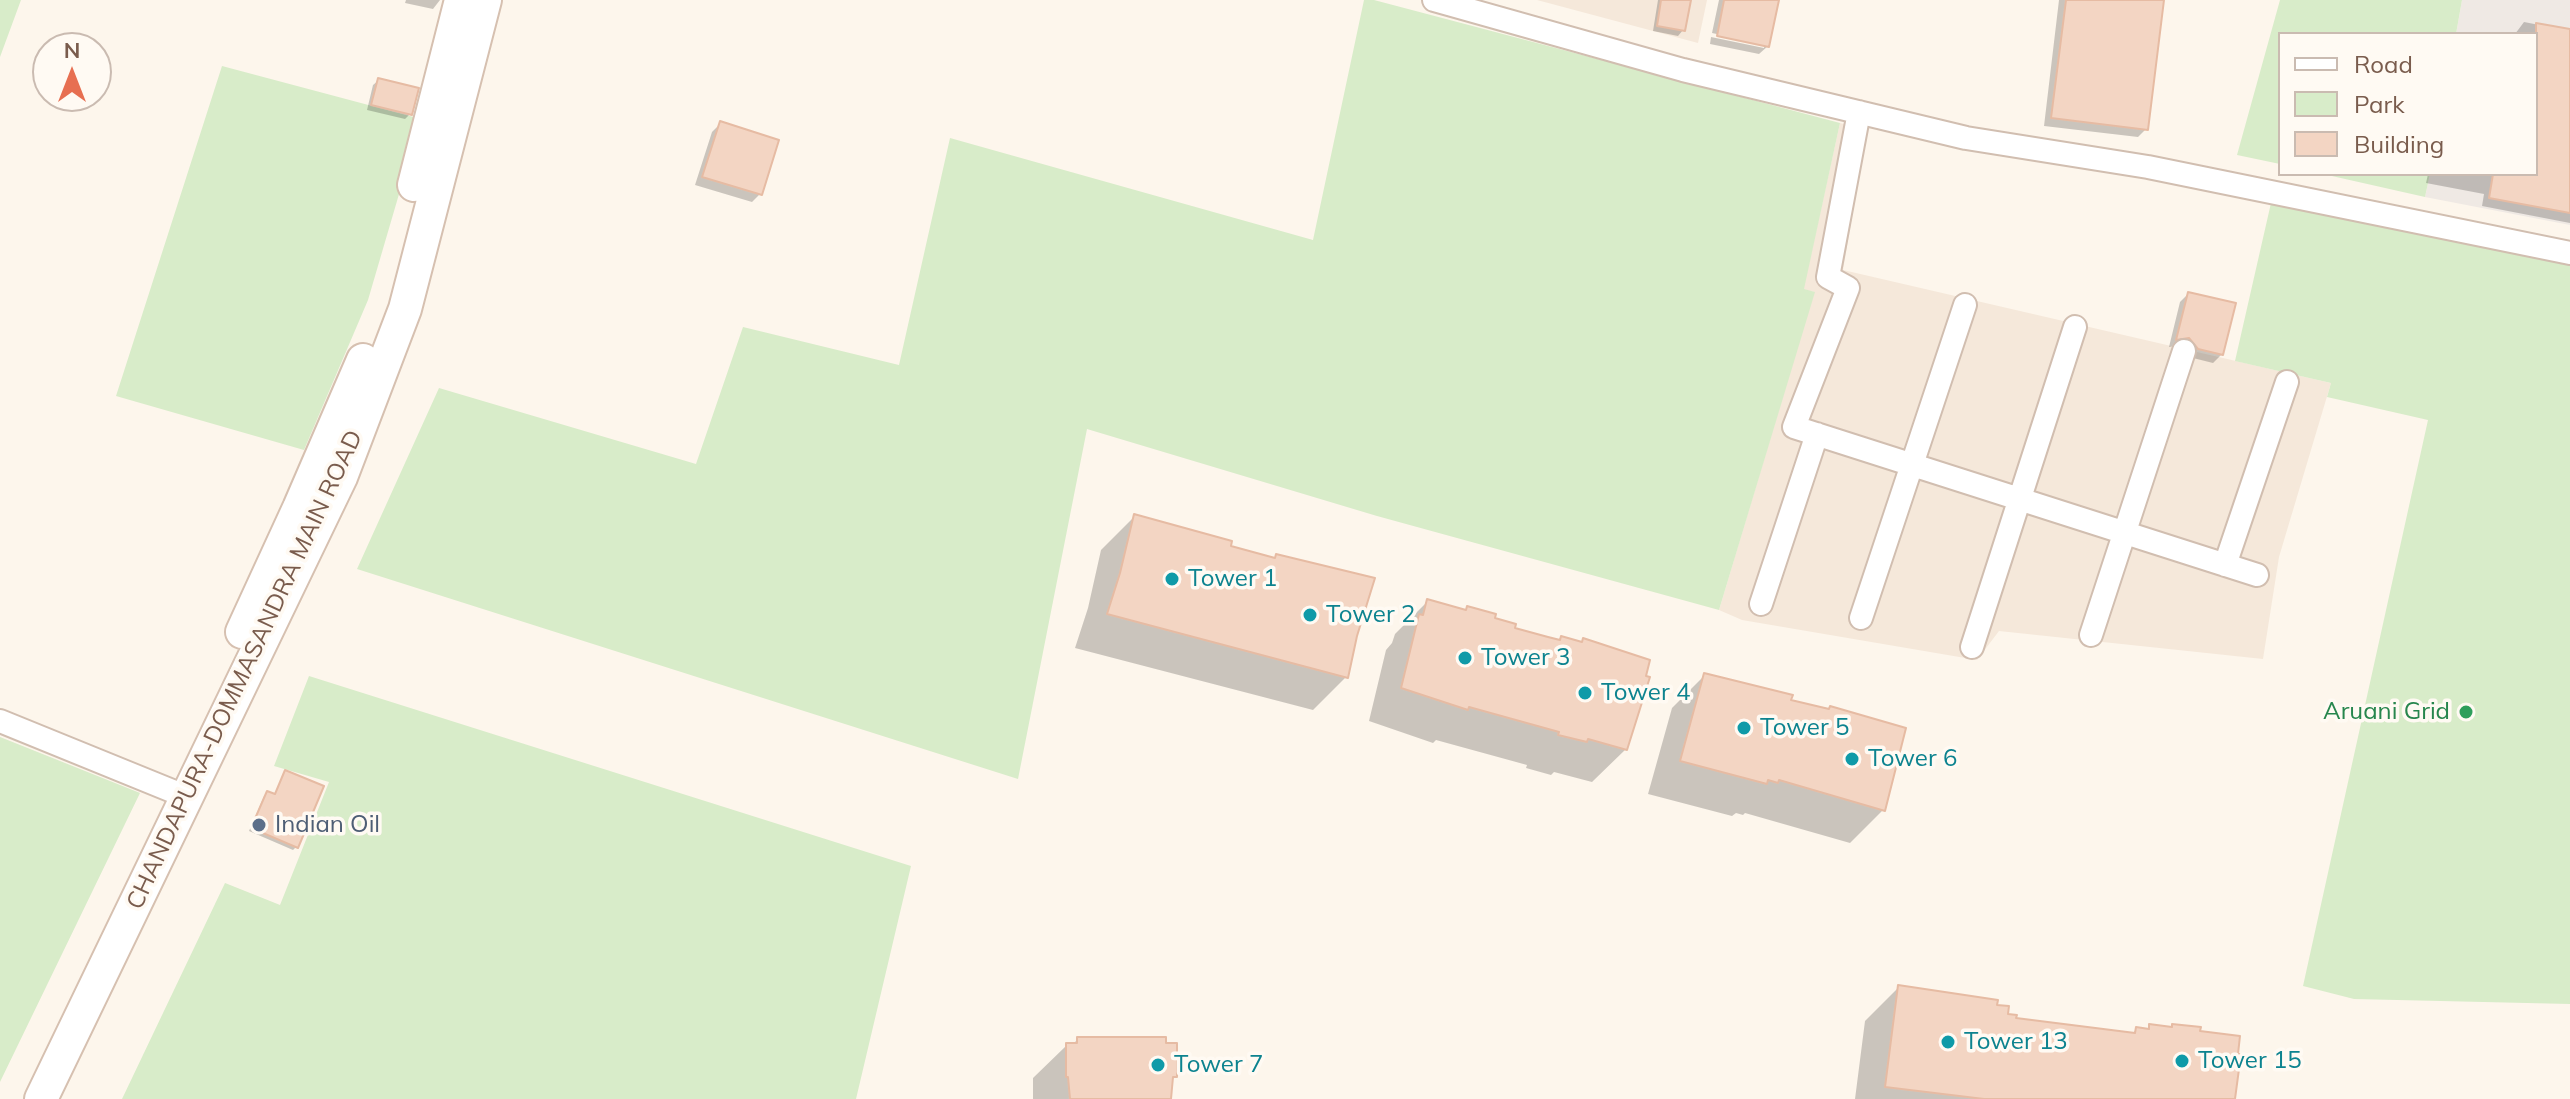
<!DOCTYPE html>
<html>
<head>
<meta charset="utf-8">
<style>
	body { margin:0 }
	#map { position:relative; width:2570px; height:1099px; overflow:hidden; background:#fdf6ec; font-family:Mulish,sans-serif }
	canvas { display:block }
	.legend { position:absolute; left:2278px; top:32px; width:260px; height:144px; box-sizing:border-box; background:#fffaf3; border:2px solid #cabbb1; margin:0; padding:10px 14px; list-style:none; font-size:24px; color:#7a5c4d }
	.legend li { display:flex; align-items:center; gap:16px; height:40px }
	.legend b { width:40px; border:2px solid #cabbb1 }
	.north { position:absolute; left:32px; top:32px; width:80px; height:80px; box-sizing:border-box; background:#fffaf3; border:2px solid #cabbb1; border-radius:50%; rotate:0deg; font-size:22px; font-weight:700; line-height:32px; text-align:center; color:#7a5c4d }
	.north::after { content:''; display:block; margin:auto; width:28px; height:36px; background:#e76f51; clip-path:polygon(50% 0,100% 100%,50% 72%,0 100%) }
</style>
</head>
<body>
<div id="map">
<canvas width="2570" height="1099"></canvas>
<ul class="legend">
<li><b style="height:10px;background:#fff"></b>Road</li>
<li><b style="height:22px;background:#d8ecc9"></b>Park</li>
<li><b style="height:22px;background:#f3d5c3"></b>Building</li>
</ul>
<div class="north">N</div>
</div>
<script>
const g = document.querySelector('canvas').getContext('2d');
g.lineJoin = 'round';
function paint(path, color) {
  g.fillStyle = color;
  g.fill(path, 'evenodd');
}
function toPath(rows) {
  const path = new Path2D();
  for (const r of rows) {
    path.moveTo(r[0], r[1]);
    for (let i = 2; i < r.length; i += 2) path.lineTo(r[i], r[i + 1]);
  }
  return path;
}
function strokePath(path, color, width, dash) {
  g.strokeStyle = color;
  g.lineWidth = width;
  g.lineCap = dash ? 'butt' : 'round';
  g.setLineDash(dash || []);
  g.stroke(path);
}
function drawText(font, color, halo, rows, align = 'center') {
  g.font = font + ' Mulish,sans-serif';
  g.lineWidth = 7;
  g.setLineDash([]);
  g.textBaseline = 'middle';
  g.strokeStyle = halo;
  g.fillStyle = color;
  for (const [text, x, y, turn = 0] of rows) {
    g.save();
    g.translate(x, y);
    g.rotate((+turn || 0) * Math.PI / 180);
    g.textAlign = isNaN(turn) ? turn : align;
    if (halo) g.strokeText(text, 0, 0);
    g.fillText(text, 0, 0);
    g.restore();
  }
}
const residential = toPath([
	[1537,0,1707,0,1698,43],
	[1840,123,1867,130,1843,270,2331,383,2279,557,2263,659,1999,631,1977,660,1742,620,1719,610,1814,292,1803,290]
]);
const industrial = toPath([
	[2462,0,2570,0,2570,225,2425,197,2430,174,2536,174,2536,34,2456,34]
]);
const green = toPath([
	[0,0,21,0,0,57],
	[1364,0,1374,0,1840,123,1804,289,1815,292,1719,610,1377,516,1087,429,1018,779,357,569,439,388,696,464,743,327,899,365,950,138,1313,240],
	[2280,0,2462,0,2456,34,2280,34,2280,164,2237,155],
	[222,66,421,119,368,300,304,450,116,396],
	[2323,174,2430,174,2425,197],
	[2271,203,2570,260,2570,1004,2354,999,2303,986,2428,420,2327,397,2331,383,2235,361],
	[309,676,911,866,856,1099,122,1099,225,883,280,905,329,782,274,766],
	[0,737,140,793,0,1082]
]);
const shadow = toPath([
	[406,0,440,0,433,9,405,3],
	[1658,0,1690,0,1683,30,1678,36,1653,31],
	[1719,0,1777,0,1768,46,1759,54,1710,44,1711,37,1764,48,1764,44,1712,33],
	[2059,0,2162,0,2146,129,2138,137,2044,126],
	[2524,22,2570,31,2570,223,2482,206,2484,194,2426,183,2428,174,2536,174,2536,34,2515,34],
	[379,80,410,114,405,119,367,110,373,85],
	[720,124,760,194,752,202,695,185,712,132],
	[2188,294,2222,354,2213,363,2189,357,2180,345,2169,347,2180,302],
	[1134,517,1229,548,1273,560,1276,556,1355,636,1346,677,1313,710,1075,648,1088,608,1101,550],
	[1428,601,1493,619,1512,629,1558,642,1562,638,1580,643,1584,640,1626,749,1592,782,1554,772,1551,775,1526,768,1527,765,1436,740,1433,743,1369,721,1386,650,1392,643,1395,634],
	[1705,675,1789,702,1883,810,1850,843,1745,813,1743,815,1736,813,1732,816,1648,794,1672,708],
	[285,773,296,847,293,850,249,831,264,796,267,793,274,796],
	[1899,987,1995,1006,2014,1020,2131,1035,2136,1030,2146,1031,2150,1026,2169,1029,2173,1026,2231,1099,1855,1099,1865,1021],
	[1078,1039,1175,1077,1170,1081,1170,1099,1033,1099,1033,1078,1067,1045,1072,1045]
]);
const building = toPath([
	[1661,0,1691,0,1685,31,1657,26,1661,0],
	[1724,0,1779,0,1769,47,1717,36,1724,0],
	[2066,0,2164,0,2148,130,2051,118,2066,0],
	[2536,23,2570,29,2570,213,2489,198,2493,174,2536,174,2536,23],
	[378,78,419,88,412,115,371,105,378,78],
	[720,121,779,140,762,195,702,177,720,121],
	[2188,292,2236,303,2223,355,2198,349,2189,338,2176,340,2188,292],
	[1134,514,1232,541,1231,546,1275,558,1276,554,1375,578,1357,636,1348,678,1107,614,1120,573,1134,514],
	[1427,599,1466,610,1467,606,1496,614,1495,618,1516,624,1515,628,1548,637,1560,640,1561,636,1582,642,1583,638,1650,660,1646,676,1650,677,1627,750,1588,739,1587,742,1558,735,1559,732,1469,707,1468,710,1401,688,1419,614,1423,615,1427,599],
	[1704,673,1793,695,1791,700,1829,709,1830,706,1906,728,1885,811,1779,780,1778,783,1768,780,1767,784,1680,761,1704,673],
	[285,770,324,786,298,848,251,828,267,791,275,794,285,770],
	[1898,985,1998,1000,1997,1005,2009,1006,2008,1014,2017,1015,2016,1018,2135,1033,2136,1027,2149,1029,2149,1024,2172,1027,2172,1024,2201,1027,2200,1031,2240,1036,2238,1054,2241,1054,2235,1099,1984,1099,1885,1087,1898,985],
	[1077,1037,1166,1037,1166,1043,1177,1043,1177,1077,1173,1077,1171,1099,1070,1099,1068,1077,1066,1077,1066,1043,1077,1043,1077,1037]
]);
const minor = toPath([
	[1434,0,1683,70,1966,138,2148,167,2570,253],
	[1859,112,1828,277,1848,288,1794,427,2257,575],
	[2225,565,2287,382],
	[1761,604,1817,434],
	[1861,618,1965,305],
	[2091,635,2184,351],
	[1972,647,2075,327],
	[0,721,187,797]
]);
const secondary = toPath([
	[414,185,461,0],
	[242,632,299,508,363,360],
	[41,1099,341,477,405,309,485,0]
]);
const markers = [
	[1172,579,8,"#0f9aa8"],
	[1310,615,8,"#0f9aa8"],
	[1465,658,8,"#0f9aa8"],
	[1585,693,8,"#0f9aa8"],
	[2466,712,8,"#2e9e5b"],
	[1744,728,8,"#0f9aa8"],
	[1852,759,8,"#0f9aa8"],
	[259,825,8,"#5c6f8a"],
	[1948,1042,8,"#0f9aa8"],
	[2182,1061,8,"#0f9aa8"],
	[1158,1065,8,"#0f9aa8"]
];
const cultureNames = [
	["Tower 1",1188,579],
	["Tower 2",1326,615],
	["Tower 3",1481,658],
	["Tower 4",1601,693],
	["Tower 5",1760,728],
	["Tower 6",1868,759],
	["Tower 13",1964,1042],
	["Tower 15",2198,1061],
	["Tower 7",1174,1065]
];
const streetNames = [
	["CHANDAPURA-DOMMASANDRA MAIN ROAD",245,670,-65]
];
const leisureNames = [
	["Aruani Grid",2450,712]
];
const serviceNames = [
	["Indian Oil",275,825]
];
paint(residential, '#f5e8da');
paint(industrial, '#efe9e4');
paint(green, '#d8ecc9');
paint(shadow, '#0003');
paint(building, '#f3d5c3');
strokePath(building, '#e6bba3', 2);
strokePath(minor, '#d1beb0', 26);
strokePath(secondary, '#d6c0b0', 36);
strokePath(minor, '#fff', 22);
strokePath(secondary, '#fff', 32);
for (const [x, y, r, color] of markers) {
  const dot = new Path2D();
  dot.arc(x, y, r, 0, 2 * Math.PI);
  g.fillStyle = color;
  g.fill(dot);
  strokePath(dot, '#fffaf3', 3);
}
drawText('24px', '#0d838f', '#fffaf3', cultureNames, 'left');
drawText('24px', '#7a5c4d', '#fffaf3', streetNames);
drawText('24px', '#27864d', '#fffaf3', leisureNames, 'right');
drawText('24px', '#4e5e75', '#fffaf3', serviceNames, 'left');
</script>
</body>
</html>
